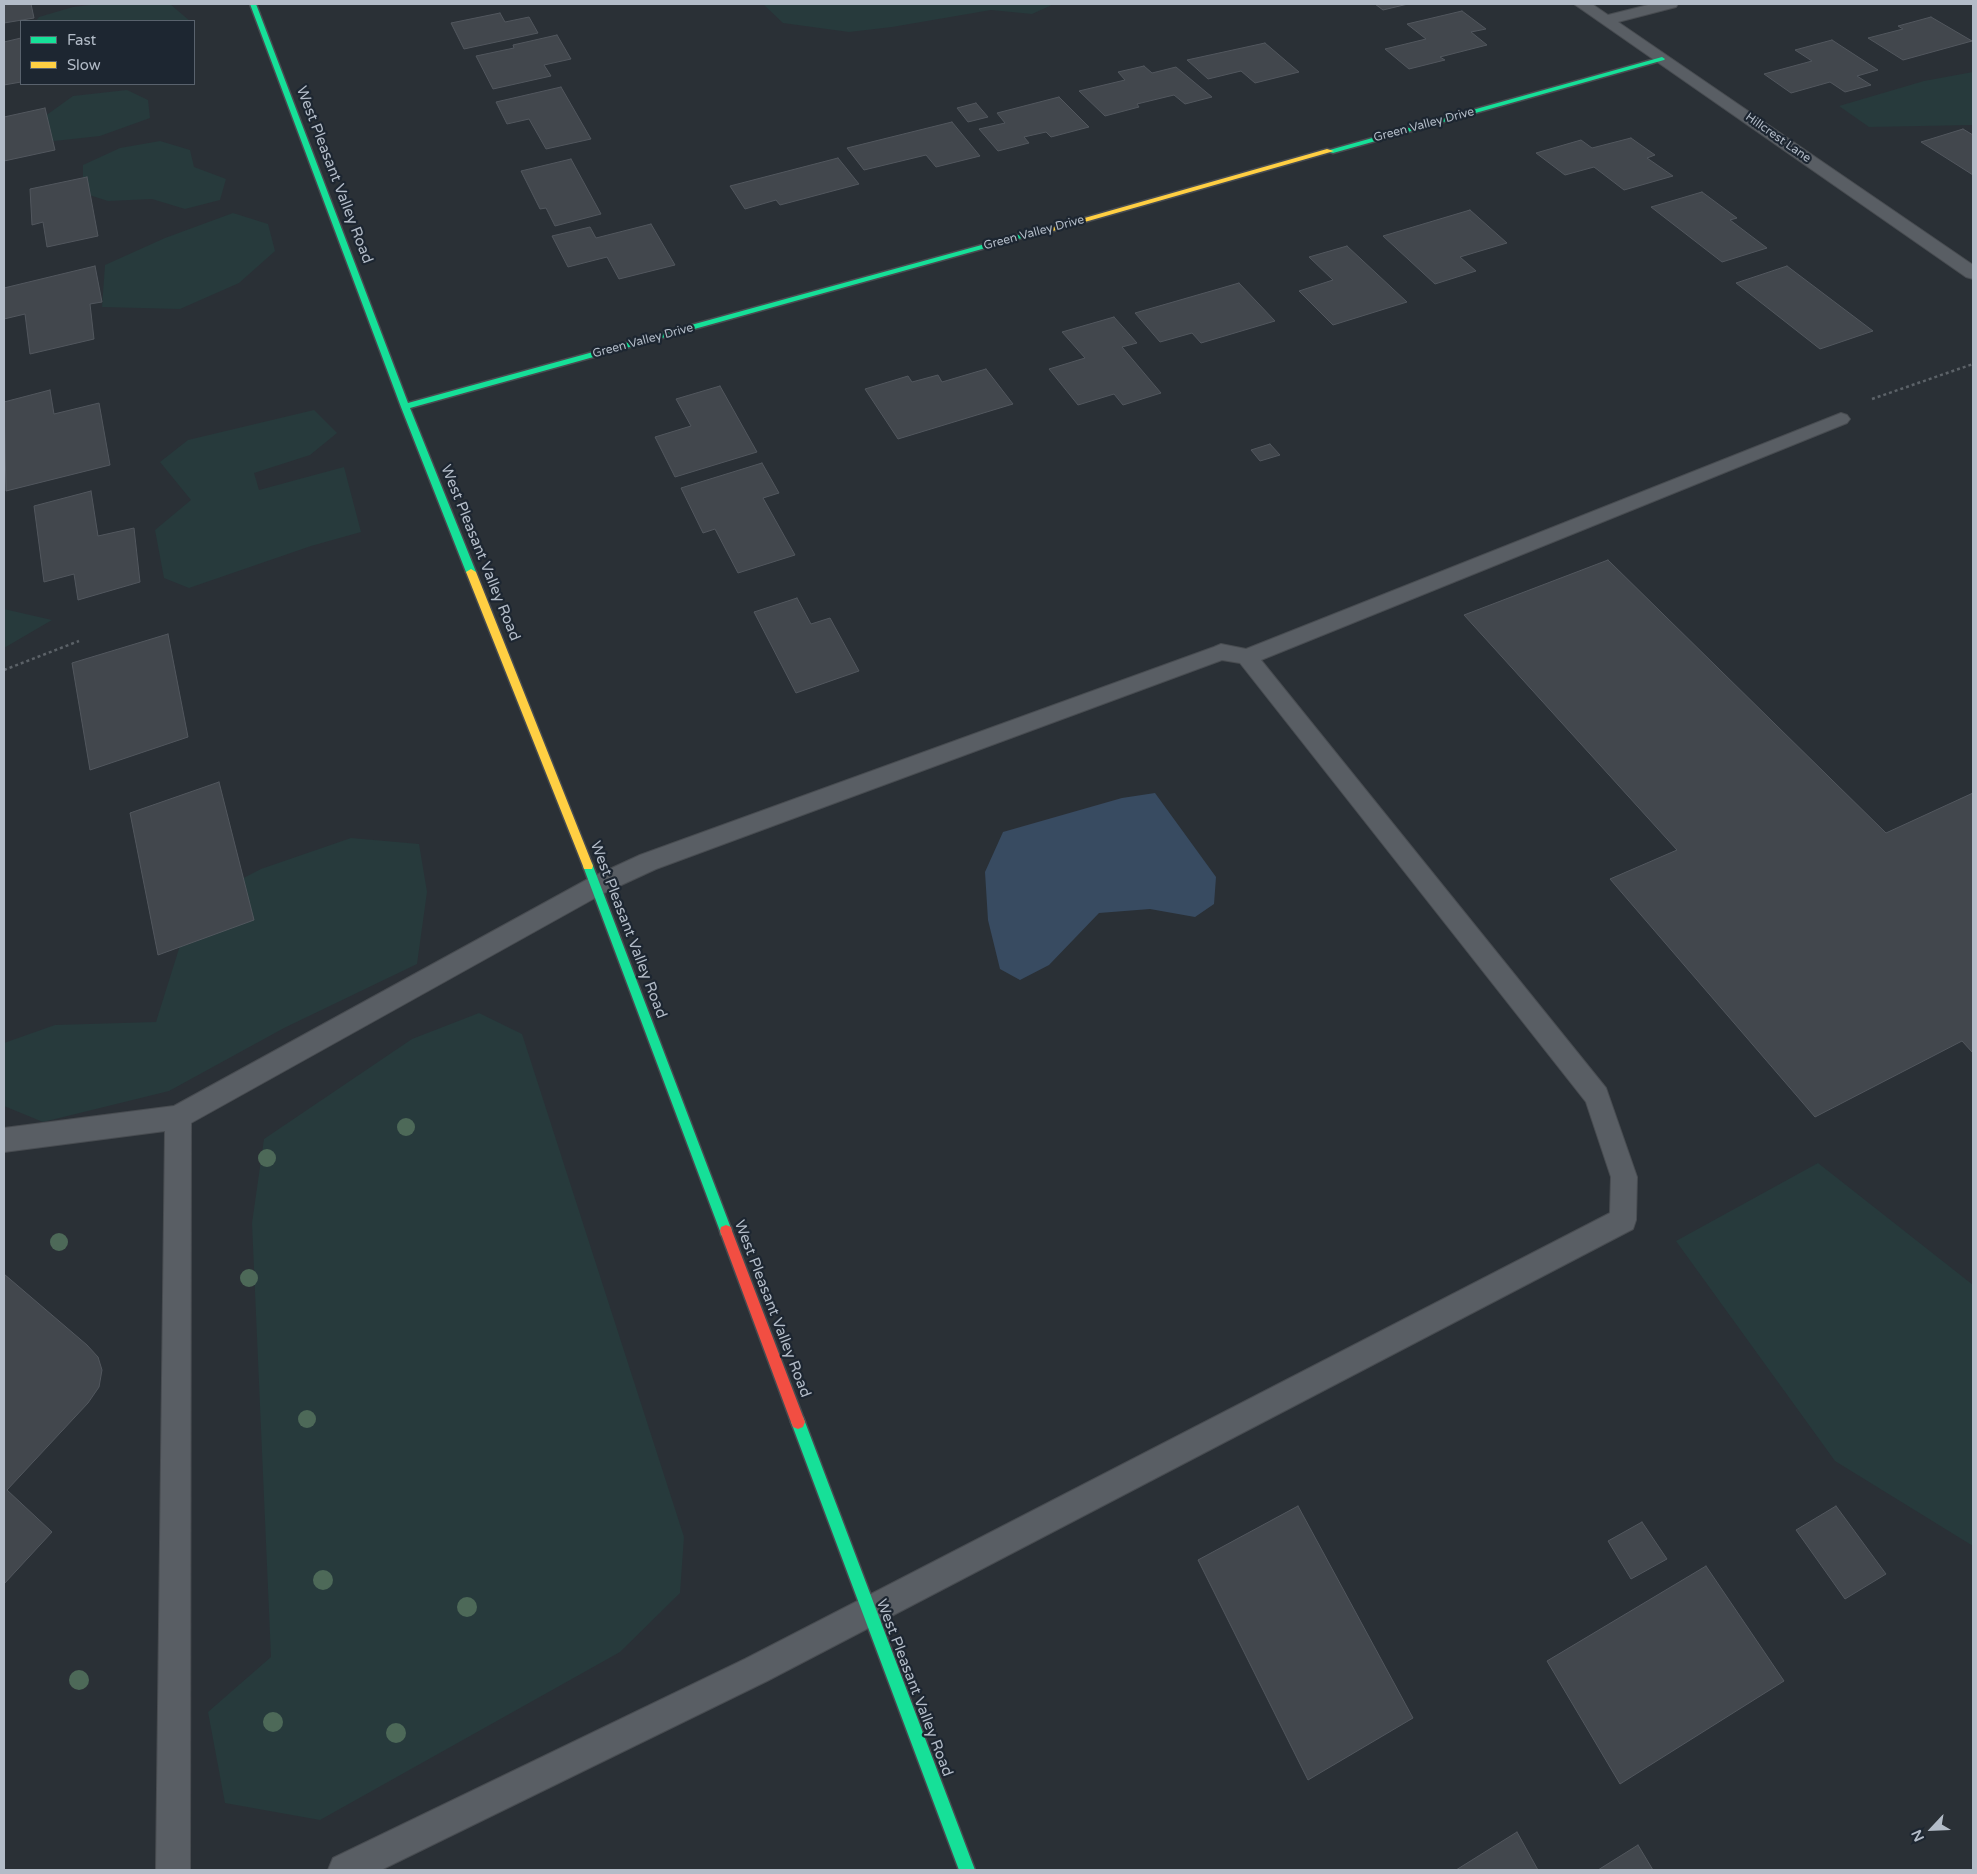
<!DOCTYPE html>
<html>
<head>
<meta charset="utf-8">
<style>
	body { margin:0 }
	#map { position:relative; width:1977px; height:1874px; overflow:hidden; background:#2a3036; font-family:"Varela Round",sans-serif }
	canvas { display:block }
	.frame { position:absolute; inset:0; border:5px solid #b3bcc8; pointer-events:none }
	.legend { position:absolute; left:20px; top:20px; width:175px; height:65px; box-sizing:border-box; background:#1d2631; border:1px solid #59626d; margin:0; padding:6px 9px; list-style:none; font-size:15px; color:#b3bcc8 }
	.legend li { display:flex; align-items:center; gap:10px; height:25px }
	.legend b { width:25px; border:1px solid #59626d }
	.north { position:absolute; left:1907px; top:1804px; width:50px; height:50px; -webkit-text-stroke:4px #1d2631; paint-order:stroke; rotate:245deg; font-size:14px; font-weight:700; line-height:20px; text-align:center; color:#b3bcc8 }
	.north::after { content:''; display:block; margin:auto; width:18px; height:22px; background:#b3bcc8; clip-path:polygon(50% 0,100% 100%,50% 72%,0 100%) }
</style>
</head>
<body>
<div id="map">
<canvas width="1977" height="1874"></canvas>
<div class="frame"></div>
<ul class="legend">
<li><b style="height:6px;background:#16e098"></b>Fast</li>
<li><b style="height:6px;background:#ffcf43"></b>Slow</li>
</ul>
<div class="north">N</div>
</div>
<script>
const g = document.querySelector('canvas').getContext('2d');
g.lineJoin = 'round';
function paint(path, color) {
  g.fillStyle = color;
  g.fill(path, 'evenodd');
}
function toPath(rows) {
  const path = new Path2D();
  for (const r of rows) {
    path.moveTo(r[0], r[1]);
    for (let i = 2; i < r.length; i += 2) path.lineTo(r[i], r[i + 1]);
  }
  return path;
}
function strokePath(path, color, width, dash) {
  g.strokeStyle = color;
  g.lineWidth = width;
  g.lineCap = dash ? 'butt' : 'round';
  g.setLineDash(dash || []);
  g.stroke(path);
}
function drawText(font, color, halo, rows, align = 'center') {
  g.font = font + ' "Varela Round",sans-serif';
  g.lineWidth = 4.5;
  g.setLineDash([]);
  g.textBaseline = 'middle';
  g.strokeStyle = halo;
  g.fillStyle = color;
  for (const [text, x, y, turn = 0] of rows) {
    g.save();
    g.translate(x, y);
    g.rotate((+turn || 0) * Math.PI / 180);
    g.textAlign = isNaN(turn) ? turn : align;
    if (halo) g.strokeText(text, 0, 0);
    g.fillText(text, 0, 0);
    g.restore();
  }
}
const green = toPath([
	[99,4,170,4,190,21,36,21,39,17,73,7],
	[763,4,1054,4,1032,14,991,10,892,27,849,32,783,23],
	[1973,72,1973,125,1869,127,1839,106,1924,81],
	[127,90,148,100,150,118,100,136,45,142,41,119,73,96],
	[160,141,190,150,194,167,226,179,220,200,185,209,152,199,108,201,83,193,83,165,120,148],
	[233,213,268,224,275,251,239,283,180,309,102,307,105,265,165,238],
	[314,410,337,433,310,455,254,473,259,490,344,467,361,532,311,546,189,588,164,578,155,530,191,500,160,462,188,440],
	[4,609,52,620,4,648],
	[351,838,419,844,427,892,417,964,284,1028,169,1091,43,1122,4,1106,4,1043,55,1025,156,1022,193,904,261,869],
	[479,1013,522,1034,684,1537,680,1593,620,1652,320,1820,225,1803,208,1712,271,1657,252,1223,264,1139,412,1039],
	[1818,1163,1973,1285,1973,1546,1835,1461,1676,1241]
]);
const water = toPath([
	[1155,793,1216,877,1214,904,1195,917,1150,909,1099,913,1049,965,1020,980,1000,969,988,920,985,872,1003,832,1122,798]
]);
const building = toPath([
	[4,4,31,4,34,18,4,23,4,4],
	[1375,4,1408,4,1383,10,1375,4],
	[1462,11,1486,29,1471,32,1487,45,1440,57,1445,60,1409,69,1385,49,1426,39,1407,24,1462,11],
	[500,13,505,22,529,17,538,33,464,49,451,23,500,13],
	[1931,17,1972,41,1903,60,1868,38,1903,29,1898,26,1931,17],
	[557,35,571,59,544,65,551,76,493,89,476,56,514,48,513,45,557,35],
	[21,38,21,82,4,85,4,42,21,38],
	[1832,40,1878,70,1857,76,1871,85,1845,92,1830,82,1791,93,1764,74,1812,61,1795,50,1832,40],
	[1265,43,1299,72,1255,83,1241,71,1208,79,1187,60,1265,43],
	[1144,66,1152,73,1176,67,1212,97,1185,104,1174,95,1137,104,1139,107,1105,116,1079,91,1125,80,1118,72,1144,66],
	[561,87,591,139,546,149,529,119,507,124,496,102,561,87],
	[1059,97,1089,127,1051,137,1046,132,1024,137,1029,143,998,151,979,129,1005,123,997,113,1059,97],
	[976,103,988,117,968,122,957,108,976,103],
	[45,108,55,150,4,161,4,117,45,108],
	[952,122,980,156,936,167,926,155,864,170,847,148,952,122],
	[1963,129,1973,135,1973,175,1921,142,1963,129],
	[1631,138,1655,155,1647,158,1673,176,1624,190,1594,167,1565,175,1536,153,1581,140,1592,148,1631,138],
	[838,158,859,184,780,205,776,200,745,209,730,186,838,158],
	[571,159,601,214,555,226,546,208,540,209,521,171,571,159],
	[87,177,98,236,47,247,43,222,32,225,30,189,87,177],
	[1702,192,1737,218,1730,220,1767,248,1722,262,1651,207,1702,192],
	[1470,210,1507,243,1460,257,1476,271,1435,284,1383,236,1470,210],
	[651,224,675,265,619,279,607,257,568,267,552,236,590,227,596,238,651,224],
	[1347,246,1407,302,1333,325,1299,291,1333,280,1309,257,1347,246],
	[95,266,102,302,90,304,94,339,30,354,25,314,4,319,4,288,95,266],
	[1787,266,1873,331,1820,349,1736,283,1787,266],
	[1239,283,1275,321,1201,343,1192,333,1160,342,1135,313,1239,283],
	[1114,317,1137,343,1122,347,1161,393,1123,405,1114,394,1078,405,1049,369,1085,358,1062,332,1114,317],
	[986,369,1013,404,898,439,865,389,908,376,912,382,938,375,942,382,986,369],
	[720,386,757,452,675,477,655,437,691,426,676,399,720,386],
	[50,390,54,414,99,403,110,465,6,491,4,402,50,390],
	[1270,444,1280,455,1260,461,1251,450,1270,444],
	[762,463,779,493,763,498,795,555,738,573,715,529,703,533,681,488,762,463],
	[91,491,98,536,134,528,140,582,78,600,74,574,44,582,34,506,91,491],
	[1608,560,1886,833,1973,793,1973,1053,1962,1041,1815,1117,1610,879,1677,850,1464,615,1608,560],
	[797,598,811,624,830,618,859,671,796,693,754,612,797,598],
	[168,634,188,737,90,770,72,663,168,634],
	[219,782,254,920,158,955,130,813,219,782],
	[4,1274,87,1345,98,1357,102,1370,99,1387,88,1403,7,1490,52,1532,4,1584,4,1274],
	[1298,1506,1413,1718,1308,1780,1198,1560,1298,1506],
	[1836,1506,1886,1574,1845,1599,1796,1530,1836,1506],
	[1642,1522,1667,1559,1631,1579,1608,1541,1642,1522],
	[1706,1566,1784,1681,1620,1784,1547,1661,1706,1566],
	[1517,1832,1538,1870,1456,1870,1517,1832],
	[1638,1845,1653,1870,1598,1870,1638,1845]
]);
const path = toPath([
	[1872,399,1973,364],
	[4,670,79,641]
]);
const lane = toPath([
	[1841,413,1847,415,1850,419,1847,423,1261,660,1606,1088,1637,1177,1636,1220,1633,1229,767,1681,381,1870,328,1870,333,1858,745,1659,1610,1213,1611,1177,1586,1102,1240,663,1222,660,656,869,604,893,191,1123,190,1870,156,1870,165,1131,4,1152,4,1128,174,1106,588,879,640,855,1214,647,1221,644,1246,649,1841,413]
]);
const street = toPath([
	[1574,4,1592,4,1608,15,1652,4,1678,4,1676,7,1618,22,1973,265,1973,279,1966,277,1574,4]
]);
const fast = toPath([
	[250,4,256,4,408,403,1047,227,1054,229,410,408,476,572,471,575,466,572,401,407,250,4],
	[1662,57,1665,59,1664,60,1333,153,1326,151,1662,57],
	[588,861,592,863,593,866,732,1231,731,1235,726,1237,721,1235,720,1231,583,866,584,863,588,861],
	[798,1415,803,1417,805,1422,975,1870,959,1870,791,1422,793,1417,798,1415]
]);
const slow = toPath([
	[1327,149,1334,151,1053,231,1046,229,1327,149],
	[471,569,476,572,593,866,592,869,584,869,583,866,466,572,471,569]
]);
const jam = toPath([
	[726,1225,731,1227,732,1231,805,1422,803,1427,798,1429,793,1427,791,1422,720,1231,721,1227,726,1225]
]);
const trees = [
	[406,1127,9],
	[267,1158,9],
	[59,1242,9],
	[249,1278,9],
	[307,1419,9],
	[323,1580,10],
	[467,1607,10],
	[79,1680,10],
	[273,1722,10],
	[396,1733,10]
];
const farStreetnames = [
	["Green Valley Drive",1424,125,-15],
	["Hillcrest Lane",1778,138,35],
	["Green Valley Drive",1034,233,-15],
	["Green Valley Drive",643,341,-15]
];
const streetNames = [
	["West Pleasant Valley Road",334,175,69],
	["West Pleasant Valley Road",480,553,68],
	["West Pleasant Valley Road",628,930,69],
	["West Pleasant Valley Road",772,1309,69],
	["West Pleasant Valley Road",914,1688,69]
];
paint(green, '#273a3c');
paint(water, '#384b61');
paint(building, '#42474d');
strokePath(building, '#52575e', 1);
strokePath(lane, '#484c51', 2);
strokePath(street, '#484c51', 2);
strokePath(fast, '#484c51', 3);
strokePath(slow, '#484c51', 3);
strokePath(jam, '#484c51', 3);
strokePath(path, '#5c6268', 2.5, [3, 3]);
paint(lane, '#595e64');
paint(street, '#595e64');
paint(fast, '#16e098');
paint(slow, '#ffcf43');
paint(jam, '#f24e42');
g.fillStyle = '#4d6958';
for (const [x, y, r] of trees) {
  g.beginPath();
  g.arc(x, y, r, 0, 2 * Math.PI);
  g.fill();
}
drawText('12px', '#b3bcc8', '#1d2631', farStreetnames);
drawText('15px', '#b3bcc8', '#1d2631', streetNames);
</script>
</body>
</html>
